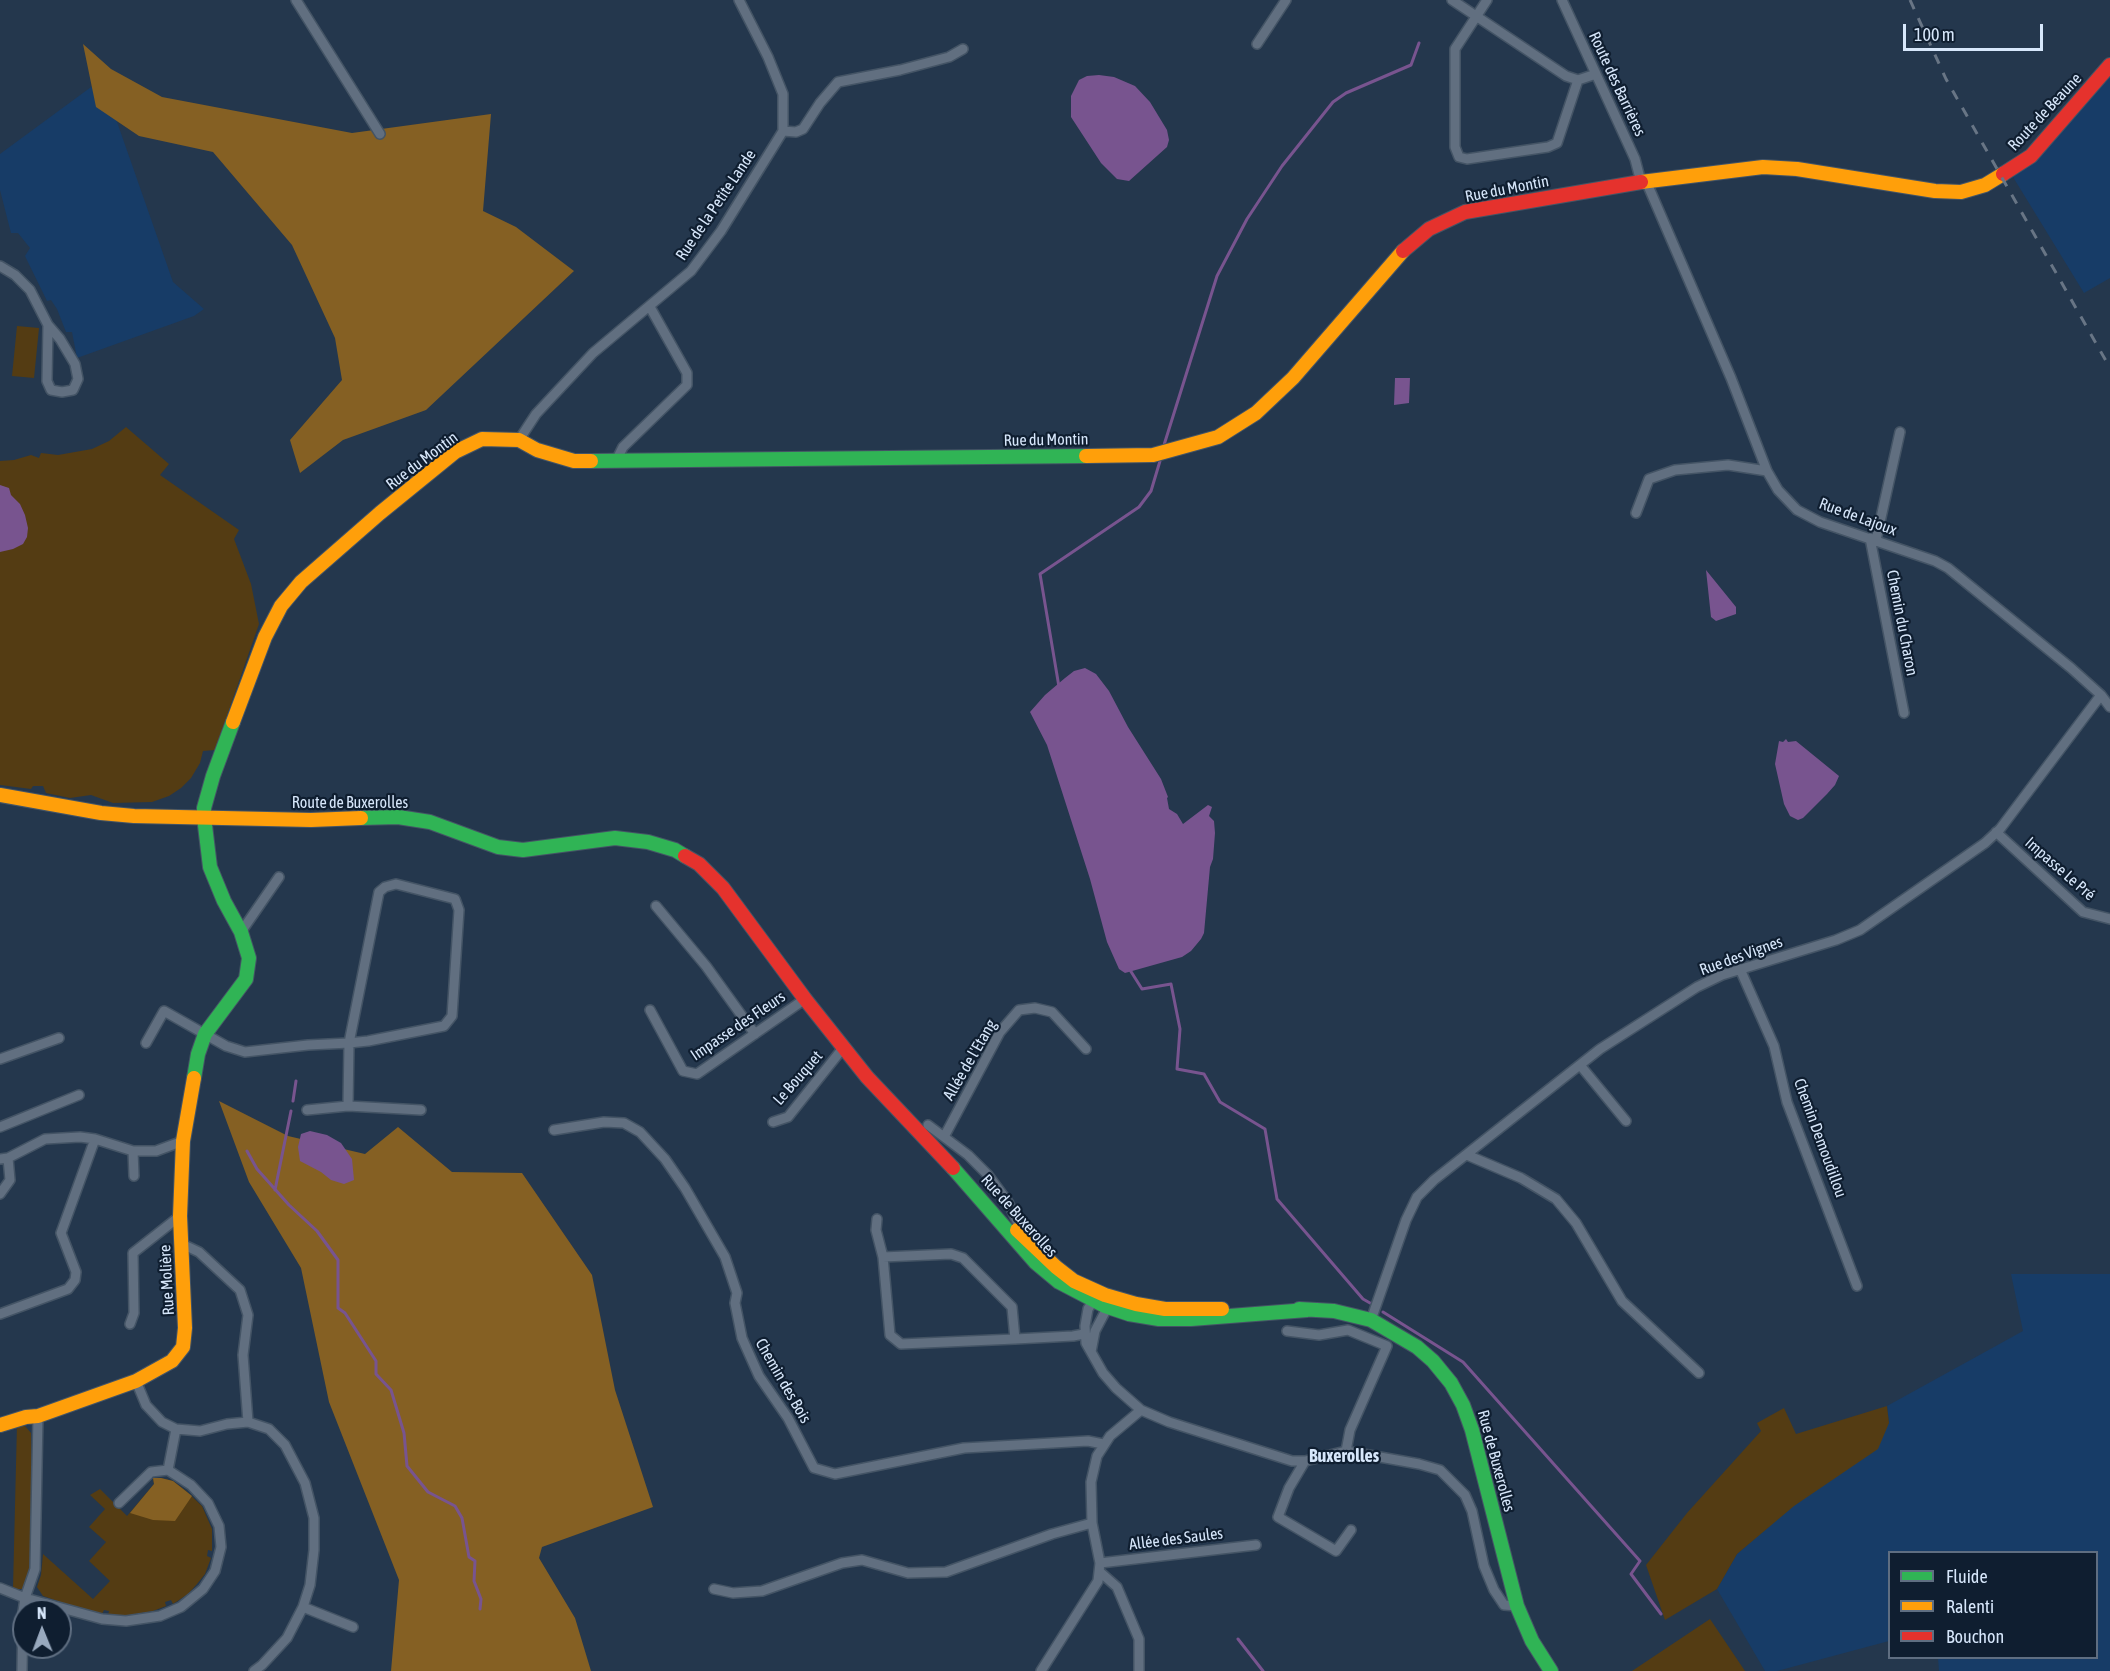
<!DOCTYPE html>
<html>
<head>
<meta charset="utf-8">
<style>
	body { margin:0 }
	#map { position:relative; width:2110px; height:1671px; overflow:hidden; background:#24374d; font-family:"Asap Condensed",sans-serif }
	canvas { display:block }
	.legend { position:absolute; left:1888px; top:1551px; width:210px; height:108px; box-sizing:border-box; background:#0f1e30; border:2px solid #5f6e81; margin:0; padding:8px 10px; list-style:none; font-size:18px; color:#d7e7fb }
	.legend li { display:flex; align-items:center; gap:12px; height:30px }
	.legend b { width:30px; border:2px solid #5f6e81 }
	.north { position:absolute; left:12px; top:1599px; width:60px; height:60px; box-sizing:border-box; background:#0f1e30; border:2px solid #5f6e81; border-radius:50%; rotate:359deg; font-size:16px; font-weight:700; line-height:24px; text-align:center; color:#d7e7fb }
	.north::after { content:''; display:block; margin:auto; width:21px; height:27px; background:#98a9be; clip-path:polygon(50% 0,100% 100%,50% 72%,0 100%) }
	.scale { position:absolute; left:1903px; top:24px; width:140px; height:27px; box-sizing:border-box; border:3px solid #d7e7fb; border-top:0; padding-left:8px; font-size:18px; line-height:21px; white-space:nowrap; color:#d7e7fb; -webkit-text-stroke:4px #0f1e30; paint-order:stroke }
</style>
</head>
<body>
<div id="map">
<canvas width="2110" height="1671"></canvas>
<ul class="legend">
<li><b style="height:8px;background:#30b455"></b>Fluide</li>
<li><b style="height:8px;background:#ff9f0a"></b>Ralenti</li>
<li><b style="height:8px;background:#e5322d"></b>Bouchon</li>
</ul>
<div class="north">N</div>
<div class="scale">100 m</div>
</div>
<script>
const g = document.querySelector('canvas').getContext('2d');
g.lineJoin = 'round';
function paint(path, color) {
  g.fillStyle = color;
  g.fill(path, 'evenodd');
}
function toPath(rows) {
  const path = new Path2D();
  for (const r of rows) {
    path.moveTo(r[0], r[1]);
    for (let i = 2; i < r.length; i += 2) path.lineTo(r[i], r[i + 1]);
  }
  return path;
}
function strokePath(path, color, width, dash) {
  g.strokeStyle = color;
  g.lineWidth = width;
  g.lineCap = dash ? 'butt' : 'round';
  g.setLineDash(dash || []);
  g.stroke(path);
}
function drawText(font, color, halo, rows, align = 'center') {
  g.font = font + ' "Asap Condensed",sans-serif';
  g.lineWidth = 4.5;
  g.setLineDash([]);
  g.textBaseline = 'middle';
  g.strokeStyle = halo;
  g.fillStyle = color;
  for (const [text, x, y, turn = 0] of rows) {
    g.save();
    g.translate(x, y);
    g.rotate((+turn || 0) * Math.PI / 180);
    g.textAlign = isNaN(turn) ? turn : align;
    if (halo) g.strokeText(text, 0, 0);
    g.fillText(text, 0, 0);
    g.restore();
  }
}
const built = toPath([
	[2110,71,2110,278,2084,293,2013,177],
	[102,79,173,282,204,309,194,316,77,358,72,332,66,332,57,309,51,300,47,301,25,256,30,248,18,233,11,233,0,190,0,154],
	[2011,1274,2110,1274,2110,1671,1939,1671,1938,1658,2096,1658,2096,1552,1890,1552,1889,1641,1777,1671,1765,1671,1717,1589,1737,1554,1889,1423,1887,1406,2023,1331]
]);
const green = toPath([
	[17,326,39,328,34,378,12,376],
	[126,427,169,464,160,475,239,530,234,539,251,584,259,624,215,750,203,751,200,763,191,778,181,788,169,796,152,802,113,803,91,795,70,798,46,793,43,786,33,786,31,789,0,785,0,461,14,460,31,455,39,458,41,453,58,455,92,449,109,441],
	[1887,1406,1889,1423,1878,1449,1794,1506,1737,1554,1717,1589,1665,1620,1646,1565,1687,1513,1761,1431,1757,1423,1784,1408,1796,1434],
	[17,1424,25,1426,31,1433,32,1484,31,1566,23,1589,17,1589,13,1588],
	[153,1478,161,1478,173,1481,186,1491,202,1506,212,1529,212,1551,208,1550,207,1556,211,1558,205,1574,197,1584,188,1594,173,1604,171,1600,165,1602,166,1606,153,1611,129,1615,108,1615,109,1611,104,1610,102,1614,90,1612,43,1596,37,1587,41,1575,43,1554,93,1599,110,1581,89,1561,106,1542,89,1527,105,1509,90,1495,100,1489,127,1516,154,1484],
	[1710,1619,1745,1671,1632,1671]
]);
const forest = toPath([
	[83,44,111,69,162,97,352,133,491,114,483,211,516,227,574,271,426,410,343,440,300,473,290,440,342,380,335,338,292,245,213,152,139,136,96,107],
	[219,1101,288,1136,365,1154,398,1127,452,1172,522,1173,592,1275,615,1390,653,1507,542,1547,539,1558,575,1618,591,1671,391,1671,399,1580,329,1402,301,1268,249,1182],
	[153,1478,161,1478,173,1481,192,1496,175,1521,153,1520,130,1513,154,1484]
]);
const water = toPath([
	[1099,75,1114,77,1135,86,1150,102,1167,130,1169,140,1167,147,1129,181,1117,179,1101,163,1071,117,1071,96,1079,80,1087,76],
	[1395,378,1410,378,1409,403,1394,405],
	[0,485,9,488,11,495,20,504,25,515,28,528,27,537,23,544,13,549,0,552],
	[1706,570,1736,607,1736,614,1716,621,1711,617],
	[1085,668,1096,674,1109,691,1128,727,1161,779,1168,797,1167,798,1169,809,1177,814,1183,824,1208,805,1212,807,1209,816,1214,821,1215,833,1213,859,1210,867,1204,933,1201,939,1191,951,1182,957,1125,973,1119,969,1107,942,1090,879,1047,745,1030,712,1045,695,1065,678,1074,671],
	[1786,739,1788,742,1796,741,1839,776,1835,785,1827,794,1803,818,1798,820,1790,816,1784,804,1775,764,1779,741,1783,742],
	[310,1131,327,1135,341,1143,352,1159,354,1180,344,1184,331,1180,321,1172,300,1161,298,1147,301,1134]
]);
const stream = toPath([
	[1164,445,1217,276,1247,219,1282,166,1333,102,1346,93,1411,65,1419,43],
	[1059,687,1040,574,1139,507,1151,491,1160,461],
	[1130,970,1142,989,1171,984,1180,1029,1177,1069,1204,1074,1220,1102,1265,1129,1277,1199,1363,1299,1370,1303],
	[293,1101,296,1081],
	[247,1151,257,1169,289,1205,317,1231,338,1260,338,1308,345,1313,376,1361,376,1374,391,1390,404,1433,407,1466,428,1492,455,1506,462,1518,469,1557,475,1561,474,1581,481,1599,480,1609],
	[275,1190,291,1111],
	[1383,1312,1463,1362,1640,1561,1631,1574,1661,1614],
	[1238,1639,1263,1671]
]);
const street = toPath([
	[296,0,380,134],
	[1452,0,1566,76,1578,80,1596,74],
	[1487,0,1455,49,1455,147,1459,157,1467,159,1548,147,1557,143,1578,80],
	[1562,0,1635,159,1641,182],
	[1257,44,1286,0],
	[783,131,796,132,803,129,820,103,838,82,900,70,949,57,963,49],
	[1646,181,1731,378,1767,471,1778,490,1797,510,1820,522,1935,561,1948,568,2071,668,2101,695,2110,707],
	[0,266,15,275,30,290,48,325,60,339,75,364,78,379,73,390,62,392,51,390,47,381,48,325],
	[519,440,536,414,593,353,691,271,721,231,783,131,783,94,768,57,739,0],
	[616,461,623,447,687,385,687,373,650,307],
	[1636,513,1649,479,1675,470,1728,465,1767,471],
	[1870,538,1904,713],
	[1876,540,1900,432],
	[1996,832,2083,912,2110,919],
	[656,906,706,966,755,1034],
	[241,932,279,877],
	[1740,969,1774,1046,1787,1102,1857,1286],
	[650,1010,683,1071,697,1074,805,999],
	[146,1043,164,1011,226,1046,245,1052,308,1045,349,1043,368,1041,444,1026,452,1016,459,910,455,899,396,884,385,887,379,892,349,1043,348,1106],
	[0,1059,59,1038],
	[1580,1065,1626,1121],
	[307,1110,348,1106,421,1110],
	[773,1122,788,1117,843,1048],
	[928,1125,968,1155,988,1175,1008,1202,1023,1234],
	[0,1127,79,1095],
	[554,1130,604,1122,624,1123,640,1132,665,1159,685,1188,725,1257,737,1293,735,1303,742,1338,759,1376,788,1418,814,1468,835,1474,964,1448,1088,1441,1103,1444],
	[944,1137,1000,1032,1019,1010,1035,1008,1052,1012,1086,1049],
	[1467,1155,1521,1178,1556,1199,1576,1223,1622,1301,1699,1373],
	[0,1159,8,1158,45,1139,80,1137,95,1139,133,1151],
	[134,1176,133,1151,156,1151,183,1141],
	[0,1194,10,1180,8,1158],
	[877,1219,876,1230,883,1257],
	[182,1244,199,1252,240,1290,248,1315,243,1355,248,1422],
	[1097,1299,1093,1301,1088,1309,1085,1326,1086,1343,1103,1373,1116,1388,1141,1410,1169,1422,1292,1461,1305,1461,1346,1451,1419,1464,1440,1470,1465,1495,1472,1511,1484,1566,1494,1590,1504,1605,1517,1606],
	[0,1314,68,1289,75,1280,76,1272,61,1233,95,1139],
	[1371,1320,1406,1220,1417,1197,1434,1180,1600,1049,1697,987,1722,975,1836,940,1860,930,1985,843,2000,829,2101,695],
	[130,1324,134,1313,133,1253,180,1216],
	[1287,1331,1319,1335,1348,1330,1387,1346,1350,1430,1346,1451],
	[1015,1339,1012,1307,963,1258,951,1254,883,1257,890,1335,901,1344,1015,1339,1073,1336,1084,1334],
	[1091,1352,1095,1331,1105,1312,1105,1300],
	[136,1381,146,1405,162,1422,176,1429,200,1431,227,1424,248,1422,269,1429,285,1445,305,1483,314,1518,314,1550,310,1585,303,1607,287,1638,262,1665,254,1671],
	[1305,1461,1289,1488,1278,1517,1336,1551,1351,1530],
	[119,1503,151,1472,168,1470],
	[1100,1563,1256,1545],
	[1100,1572,1117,1587,1139,1639,1139,1671],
	[0,1588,25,1598,102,1619,126,1621,160,1616,181,1607,203,1589,215,1571,221,1547,219,1526,208,1503,191,1485,168,1470,176,1429],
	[714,1589,733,1593,762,1591,842,1563,862,1560,908,1573,946,1572,1052,1534,1092,1523],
	[303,1607,353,1627],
	[22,1671,23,1612,25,1598,35,1569,38,1416],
	[1041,1671,1098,1581,1100,1563,1092,1523,1091,1482,1097,1456,1110,1436,1141,1410]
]);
const fast = toPath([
	[591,461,1086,456],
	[361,818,398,817,430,822,498,847,523,850,615,838,648,842,675,850,685,856],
	[194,1078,198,1054,205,1034,246,979,249,958,241,932,224,901,210,867,204,817,204,808,213,776,233,722],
	[953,1168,1035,1262,1059,1282,1105,1306,1129,1314,1159,1319,1191,1319,1307,1310],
	[1299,1309,1334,1311,1371,1320,1417,1347,1433,1361,1451,1383,1463,1405,1472,1430,1517,1606,1532,1641,1551,1671]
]);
const slow = toPath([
	[1641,182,1763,167,1797,169,1935,191,1961,192,1985,185,2003,174],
	[1086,456,1153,455,1218,437,1256,413,1293,378,1403,251],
	[233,722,265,637,281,606,301,582,380,513,455,452,482,439,519,440,537,450,574,461,591,461],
	[0,795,101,813,134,816,311,820,361,818],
	[1017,1230,1056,1267,1074,1281,1105,1295,1136,1304,1165,1309,1222,1309],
	[0,1425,26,1417,38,1416,136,1381,172,1361,183,1347,185,1328,180,1216,183,1141,194,1078]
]);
const jam = toPath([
	[2003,174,2031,156,2110,65],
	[1403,251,1429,229,1465,212,1641,182],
	[685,856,699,864,723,888,805,999,867,1077,953,1168]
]);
const rail = toPath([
	[1910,0,1946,79,2110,368]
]);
const streetNames = [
	["Route des Barrières",1617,84,65],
	["Route de Beaune",2045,112,-47],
	["Rue du Montin",1507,189,-11],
	["Rue de la Petite Lande",716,205,-56],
	["Rue du Montin",1046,440,-1],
	["Rue du Montin",422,461,-37],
	["Rue de Lajoux",1858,517,20],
	["Chemin du Charon",1902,623,79],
	["Route de Buxerolles",350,803],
	["Impasse Le Pré",2060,869,41],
	["Rue des Vignes",1741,956,-20],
	["Impasse des Fleurs",738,1026,-34],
	["Allée de l'Etang",970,1060,-60],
	["Le Bouquet",798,1078,-49],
	["Chemin Demoudillou",1820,1138,70],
	["Rue de Buxerolles",1019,1216,48],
	["Rue Molière",167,1280,-93],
	["Chemin des Bois",783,1381,60],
	["Rue de Buxerolles",1496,1461,75],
	["Allée des Saules",1176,1539,-7]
];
const neighbourhoodNames = [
	["Buxerolles",1344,1456]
];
paint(built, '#173c67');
paint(green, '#543c13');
paint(forest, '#856023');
paint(water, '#78548f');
strokePath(stream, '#78548f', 3);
strokePath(street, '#445465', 12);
strokePath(fast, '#445465', 16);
strokePath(slow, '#445465', 16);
strokePath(jam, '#445465', 16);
strokePath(street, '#616f80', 9);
strokePath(fast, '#30b455', 14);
strokePath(slow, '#ff9f0a', 14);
strokePath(jam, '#e5322d', 14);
strokePath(rail, '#687585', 3, [10, 10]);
drawText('16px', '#d7e7fb', '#0f1e30', streetNames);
drawText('bold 18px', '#d7e7fb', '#0f1e30', neighbourhoodNames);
</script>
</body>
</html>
